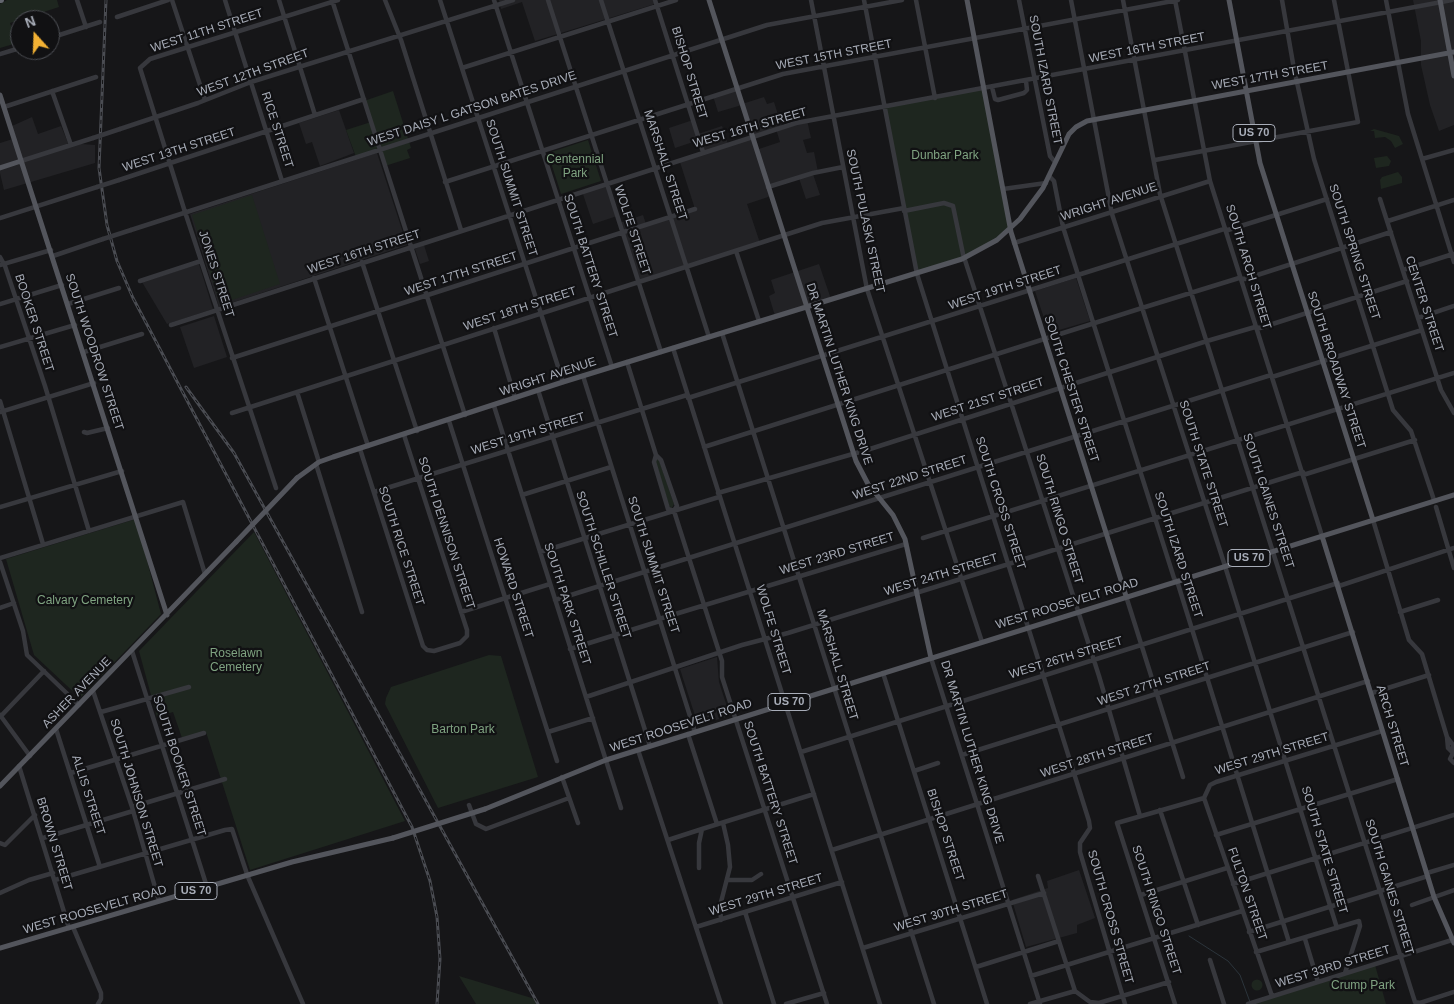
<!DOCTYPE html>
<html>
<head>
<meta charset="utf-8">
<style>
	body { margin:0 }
	#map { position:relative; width:1454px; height:1004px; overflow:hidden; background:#161618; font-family:Arial,sans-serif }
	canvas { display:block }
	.north { position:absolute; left:10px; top:10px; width:50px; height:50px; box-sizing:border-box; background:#111113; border:1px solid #4d4f55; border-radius:50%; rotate:340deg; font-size:14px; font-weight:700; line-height:20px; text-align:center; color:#a8adb8 }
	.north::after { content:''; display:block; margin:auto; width:18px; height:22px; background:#f2b134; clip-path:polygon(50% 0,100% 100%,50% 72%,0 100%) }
</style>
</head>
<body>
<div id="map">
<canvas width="1454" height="1004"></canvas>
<div class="north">N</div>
</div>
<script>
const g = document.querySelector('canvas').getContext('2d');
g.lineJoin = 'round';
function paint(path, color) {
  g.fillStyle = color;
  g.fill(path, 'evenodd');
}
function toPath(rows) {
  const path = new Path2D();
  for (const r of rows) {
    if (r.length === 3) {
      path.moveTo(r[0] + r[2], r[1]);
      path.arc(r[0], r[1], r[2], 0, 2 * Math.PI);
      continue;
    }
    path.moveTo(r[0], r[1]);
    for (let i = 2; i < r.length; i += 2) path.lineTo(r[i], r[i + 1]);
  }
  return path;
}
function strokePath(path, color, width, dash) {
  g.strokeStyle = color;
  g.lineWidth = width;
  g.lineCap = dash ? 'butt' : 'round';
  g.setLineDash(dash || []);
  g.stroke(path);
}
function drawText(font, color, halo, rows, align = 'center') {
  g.font = font + ' Arial,sans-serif';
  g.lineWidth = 4.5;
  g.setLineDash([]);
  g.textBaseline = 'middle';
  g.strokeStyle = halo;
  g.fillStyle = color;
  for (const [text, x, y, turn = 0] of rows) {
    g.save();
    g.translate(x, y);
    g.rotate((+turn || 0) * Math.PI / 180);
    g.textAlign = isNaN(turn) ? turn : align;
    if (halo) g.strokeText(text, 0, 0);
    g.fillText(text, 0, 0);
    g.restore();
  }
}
const built = toPath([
	[499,0,653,0,655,4,535,41,522,2,501,9],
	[1413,0,1454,0,1454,125,1439,131,1430,105,1421,65,1421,41],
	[737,89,742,104,764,97,767,104,774,102,782,127,807,120,811,138,803,140,807,153,814,152,818,172,813,174,820,195,806,199,799,178,768,187,771,196,747,204,760,243,637,282,619,223,643,215,646,224,695,209,679,159,703,152,699,140,675,148,669,128,693,120,698,134,722,126,728,144,752,136,742,105,718,112,713,96],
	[776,129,780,142,756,150,752,136],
	[339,110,354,153,320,166,312,142,306,144,299,123],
	[32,117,38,134,61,126,68,143,95,145,95,163,4,190,0,173,0,143,16,138,12,126],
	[377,153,407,245,219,307,190,214],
	[607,184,617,216,593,224,582,191],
	[424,245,429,261,420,264,415,249],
	[199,264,213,309,167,324,142,282],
	[819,264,831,299,775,316,769,296,775,293,771,280],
	[1076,278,1090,321,1049,333,1035,291],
	[214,316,227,357,194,368,180,327],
	[717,657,719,682,730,716,698,725,680,669],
	[1079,870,1095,918,1077,925,1077,933,1026,947,1012,900,1048,888,1047,881]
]);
const green = toPath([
	[7,0,57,0,59,7,10,23,17,43,0,48,0,4],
	[984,89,1011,229,965,258,917,274,884,108],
	[393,91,411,148,407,150,410,158,385,166,379,149,356,157,346,130,371,122,364,101],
	[1374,129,1399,136,1403,144,1395,148,1391,141,1385,137,1375,138,1374,131,1370,131],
	[588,140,601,181,561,194,548,153],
	[1387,156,1391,161,1389,166,1376,168,1374,158],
	[1398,172,1402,177,1402,183,1381,189,1380,180,1382,177],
	[252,195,280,284,220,304,192,215],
	[658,457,674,504,672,508,669,506,655,460],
	[136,519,161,614,80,698,34,655,6,559],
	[254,532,405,821,250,870,206,732,182,738,173,712,157,717,139,651],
	[489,655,501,656,538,777,438,808,385,704,386,698,391,687],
	[1375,965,1386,1004,1253,1004],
	[459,976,535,999,538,1004,476,1004],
	[1257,985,5.5]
]);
const stream = toPath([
	[1189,936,1228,961,1240,975,1250,1002]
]);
const minor = toPath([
	[77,0,86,27],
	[172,0,205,100],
	[225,0,282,181],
	[279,0,315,115],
	[332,0,465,415],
	[385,0,401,40,461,230],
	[440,0,563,382],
	[494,0,612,367],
	[548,0,661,352],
	[601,0,709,337],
	[655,0,703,152],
	[811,0,867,289,982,642],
	[864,0,917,274,1089,821,1090,828,1080,843,1080,852,1125,1004],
	[916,0,935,98],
	[1019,0,1050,156,1055,162],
	[1071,0,1112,214,1225,566,1337,928],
	[1123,0,1160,194,1415,1002,1420,1003,1454,992],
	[1175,0,1210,181,1322,536],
	[1282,0,1294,69,1314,159,1393,410,1411,431,1434,500],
	[1386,0,1408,114,1454,262],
	[29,17,30,20],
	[117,17,168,0],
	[50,38,100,22],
	[0,54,20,48],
	[462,68,676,0],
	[992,87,995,99,998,100,1024,93,1027,90,1026,81],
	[52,91,71,145],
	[4,107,96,77],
	[120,129,198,103,251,82,513,0],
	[1422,159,1454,150],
	[1155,160,1358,122,1334,0],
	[21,161,93,138],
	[1049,176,1054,181,1063,227,1079,278,1174,578,1178,584,1289,942],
	[119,180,364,99],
	[445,182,783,74,1178,0],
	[768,187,813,173,843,167],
	[1003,189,1046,183],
	[1380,199,1441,390,1454,413],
	[904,211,944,203,953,206,963,254,1099,676,1140,816],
	[0,218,97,187],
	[1388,221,1454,200],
	[131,230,767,25,902,0],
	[1014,243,1210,181],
	[736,251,759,321],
	[53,256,103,239],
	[0,257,5,266,45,386,89,531],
	[362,262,417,431],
	[0,265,51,250],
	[1403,270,1453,254],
	[314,278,368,446],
	[140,281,201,261],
	[0,304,62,285],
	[68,304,119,288],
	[1418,318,1454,306],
	[171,325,796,123,1452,0],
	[494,328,515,398],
	[722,333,934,1004],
	[0,347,75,325],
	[673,348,880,1004],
	[84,352,142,334],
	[232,358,695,209],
	[627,362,656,455,654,462,668,509,674,511,688,555,722,661,722,677,827,1004],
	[583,376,695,732],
	[1272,377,1422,330],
	[538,390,650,746],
	[297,392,319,462],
	[688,398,1173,245,1224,229,1228,230,1327,199],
	[0,401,43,544],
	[494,406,621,808],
	[0,412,94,383],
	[232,413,822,223,904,208],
	[449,421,557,761],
	[84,432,87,433,108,428],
	[704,447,1142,308,1239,278,1245,279,1391,232],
	[360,449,423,646,427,650,434,651,460,643,467,636,467,630,404,435],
	[656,455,661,460,677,506,675,509],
	[316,464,362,612],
	[1303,475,1415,440],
	[276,488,185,212,140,68,150,59,338,0],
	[374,492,687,395],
	[718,493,870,449,1207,341,1255,327,1260,328,1407,281],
	[522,495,611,467],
	[0,507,122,471],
	[1436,507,1454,568],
	[1373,520,1409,640,1422,654,1447,737],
	[923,538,1454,373],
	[540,552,719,497],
	[0,558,183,502,205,574],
	[0,562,23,631,27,655,79,705],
	[1339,586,1454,548],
	[1126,596,1183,777],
	[555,600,1271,375],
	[0,608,14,603],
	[461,612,550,584],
	[1400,612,1438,600],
	[659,619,906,544],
	[570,649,660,621],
	[132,651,207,887],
	[931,658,1040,1004],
	[883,673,987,1004],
	[93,691,132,807,159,901],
	[1372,693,1429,675],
	[586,697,742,645,788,633,1303,472],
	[101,712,189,687],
	[0,715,30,756],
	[1,716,44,671],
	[56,729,100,867],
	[548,732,593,718],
	[688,734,717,824],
	[638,750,721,1004],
	[1452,750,1453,745,1447,737,1448,748,1453,753,1450,759,1454,763],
	[801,752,1338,583],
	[962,755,1353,632],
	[19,766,69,928],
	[914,771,938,763],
	[71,773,204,733],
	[562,777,578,823],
	[1204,798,1272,996],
	[469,805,476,824,486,829,569,798],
	[132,807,225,779],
	[1160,810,1198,925],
	[1216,835,1398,779],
	[43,838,133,811],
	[668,840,702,829],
	[0,843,5,845,35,815],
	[832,850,1368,681],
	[699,868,699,843,702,829,814,794],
	[1427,873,1454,865],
	[1038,876,1075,991],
	[55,880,225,830,232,829,248,877,303,1004],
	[727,880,752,880,761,874],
	[1233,884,1454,815],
	[0,893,29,880,53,873],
	[1141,895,1227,868],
	[1412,905,1454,890],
	[745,912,774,1004],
	[721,920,720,906,730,867,728,845,723,823],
	[73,927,101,993,101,999,98,1004],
	[696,927,842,882],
	[1249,932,1428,876],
	[1305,939,1318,982],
	[863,948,1044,893],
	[1256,952,1359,921,1360,926,1345,973],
	[1210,960,1224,1004],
	[976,967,1059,941],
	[1031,976,1242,911],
	[1075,991,1090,1002,1099,1003,1169,982],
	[786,1004,824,993],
	[1030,1004,1075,991],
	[1175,1004,1117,823,1204,798,1210,785,1216,782,1382,731],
	[1248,1004,1452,940]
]);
const major = toPath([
	[709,0,856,461,868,484,893,515,905,539,931,658],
	[967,0,1011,232,1126,596],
	[1229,0,1260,163,1373,520],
	[1440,0,1454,76],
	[0,95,167,615],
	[0,168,21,161],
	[297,478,319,462,333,457,563,382,962,259,997,240,1020,219,1043,188,1069,134,1076,127,1087,121,1454,52],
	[1322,536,1434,897,1454,943],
	[0,786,236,542],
	[485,809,606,760,1454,495],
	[0,948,292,862,393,838]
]);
const highway = toPath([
	[0,0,1,0]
]);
const rail = toPath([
	[106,0,99,168,107,225,117,261,133,298,412,827,430,881,437,917,440,959,437,1004],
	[186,387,234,453,538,1004]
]);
const minorBridge = toPath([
	[93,138,120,129],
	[97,187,119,180],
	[103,239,131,230]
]);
const majorBridge = toPath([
	[236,542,297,478],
	[393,838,485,809]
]);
const shields = [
	[1254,133,42],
	[1249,558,42],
	[789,702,42],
	[196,891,42]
];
const shieldNames = [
	["US 70",1254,133],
	["US 70",1249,558],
	["US 70",789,702],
	["US 70",196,891]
];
const streetNames = [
	["WEST 11TH STREET",207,31,-18],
	["WEST 16TH STREET",1147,48,-11],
	["WEST 15TH STREET",834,55,-11],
	["WEST 12TH STREET",253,73,-20],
	["BISHOP STREET",689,73,73],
	["WEST 17TH STREET",1270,76,-10],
	["SOUTH IZARD STREET",1045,80,79],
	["WEST DAISY L GATSON BATES DRIVE",472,109,-18],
	["WEST 16TH STREET",750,128,-16],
	["RICE STREET",277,130,72],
	["WEST 13TH STREET",179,150,-18],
	["MARSHALL STREET",665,165,72],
	["SOUTH SUMMIT STREET",511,188,72],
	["WRIGHT AVENUE",1109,202,-18],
	["SOUTH PULASKI STREET",865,221,78],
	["WOLFE STREET",632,230,72],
	["WEST 16TH STREET",364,252,-18],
	["SOUTH SPRING STREET",1354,252,72],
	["SOUTH BATTERY STREET",590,266,72],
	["SOUTH ARCH STREET",1248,267,73],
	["JONES STREET",216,274,72],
	["WEST 17TH STREET",461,274,-18],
	["WEST 19TH STREET",1005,288,-18],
	["CENTER STREET",1424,304,72],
	["WEST 18TH STREET",520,309,-18],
	["BOOKER STREET",34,323,72],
	["SOUTH WOODROW STREET",94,352,72],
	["SOUTH BROADWAY STREET",1336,370,72],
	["DR MARTIN LUTHER KING DRIVE",839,374,72],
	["WRIGHT AVENUE",548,377,-18],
	["SOUTH CHESTER STREET",1071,389,72],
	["WEST 21ST STREET",988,400,-18],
	["WEST 19TH STREET",528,434,-17],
	["SOUTH STATE STREET",1203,464,72],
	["WEST 22ND STREET",910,478,-18],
	["SOUTH GAINES STREET",1268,501,72],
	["SOUTH CROSS STREET",1000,503,72],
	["SOUTH RINGO STREET",1059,519,73],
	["SOUTH DENNISON STREET",446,533,72],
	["SOUTH RICE STREET",401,546,72],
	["WEST 23RD STREET",837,554,-17],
	["SOUTH IZARD STREET",1178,555,72],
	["SOUTH SCHILLER STREET",603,565,72],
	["SOUTH SUMMIT STREET",653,565,72],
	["WEST 24TH STREET",941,575,-17],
	["HOWARD STREET",513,588,72],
	["SOUTH PARK STREET",567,604,72],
	["WEST ROOSEVELT ROAD",1067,604,-17],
	["WOLFE STREET",773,630,73],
	["WEST 26TH STREET",1066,658,-17],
	["MARSHALL STREET",837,665,73],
	["WEST 27TH STREET",1154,684,-18],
	["ASHER AVENUE",77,693,-46],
	["WEST ROOSEVELT ROAD",681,726,-18],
	["ARCH STREET",1392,726,73],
	["DR MARTIN LUTHER KING DRIVE",972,752,73],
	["WEST 29TH STREET",1272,754,-17],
	["WEST 28TH STREET",1097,756,-18],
	["SOUTH BOOKER STREET",179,766,72],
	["SOUTH JOHNSON STREET",136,793,73],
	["SOUTH BATTERY STREET",770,793,72],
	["ALLIS STREET",88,795,72],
	["BISHOP STREET",945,835,72],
	["BROWN STREET",54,844,73],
	["SOUTH STATE STREET",1324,850,73],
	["SOUTH GAINES STREET",1389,887,73],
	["FULTON STREET",1247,894,71],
	["WEST 29TH STREET",766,895,-17],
	["WEST ROOSEVELT ROAD",95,910,-16],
	["SOUTH RINGO STREET",1156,910,72],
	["WEST 30TH STREET",951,911,-17],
	["SOUTH CROSS STREET",1110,917,74],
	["WEST 33RD STREET",1333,967,-17]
];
const parkNames = [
	["Dunbar Park",945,156],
	["Centennial",575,160],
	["Park",575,174],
	["Calvary Cemetery",85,601],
	["Roselawn",236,654],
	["Cemetery",236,668],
	["Barton Park",463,730],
	["Crump Park",1363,986]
];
paint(built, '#222225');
paint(green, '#1e261f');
strokePath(stream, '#2c353c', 1);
strokePath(minor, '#37383d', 4.5);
strokePath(major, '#53555c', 5);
strokePath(highway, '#63666e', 6);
strokePath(rail, '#4a4c52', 3);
strokePath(rail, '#111113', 1, [4]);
strokePath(minorBridge, '#37383d', 4.5);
strokePath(majorBridge, '#53555c', 5);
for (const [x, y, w] of shields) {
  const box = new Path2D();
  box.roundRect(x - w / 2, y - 8.5, w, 17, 4);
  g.fillStyle = '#111113';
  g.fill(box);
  strokePath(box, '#a8adb8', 1);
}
drawText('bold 11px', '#a8adb8', null, shieldNames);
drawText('12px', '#a8adb8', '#111113', streetNames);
drawText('12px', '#7fa381', '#111113', parkNames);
</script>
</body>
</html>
